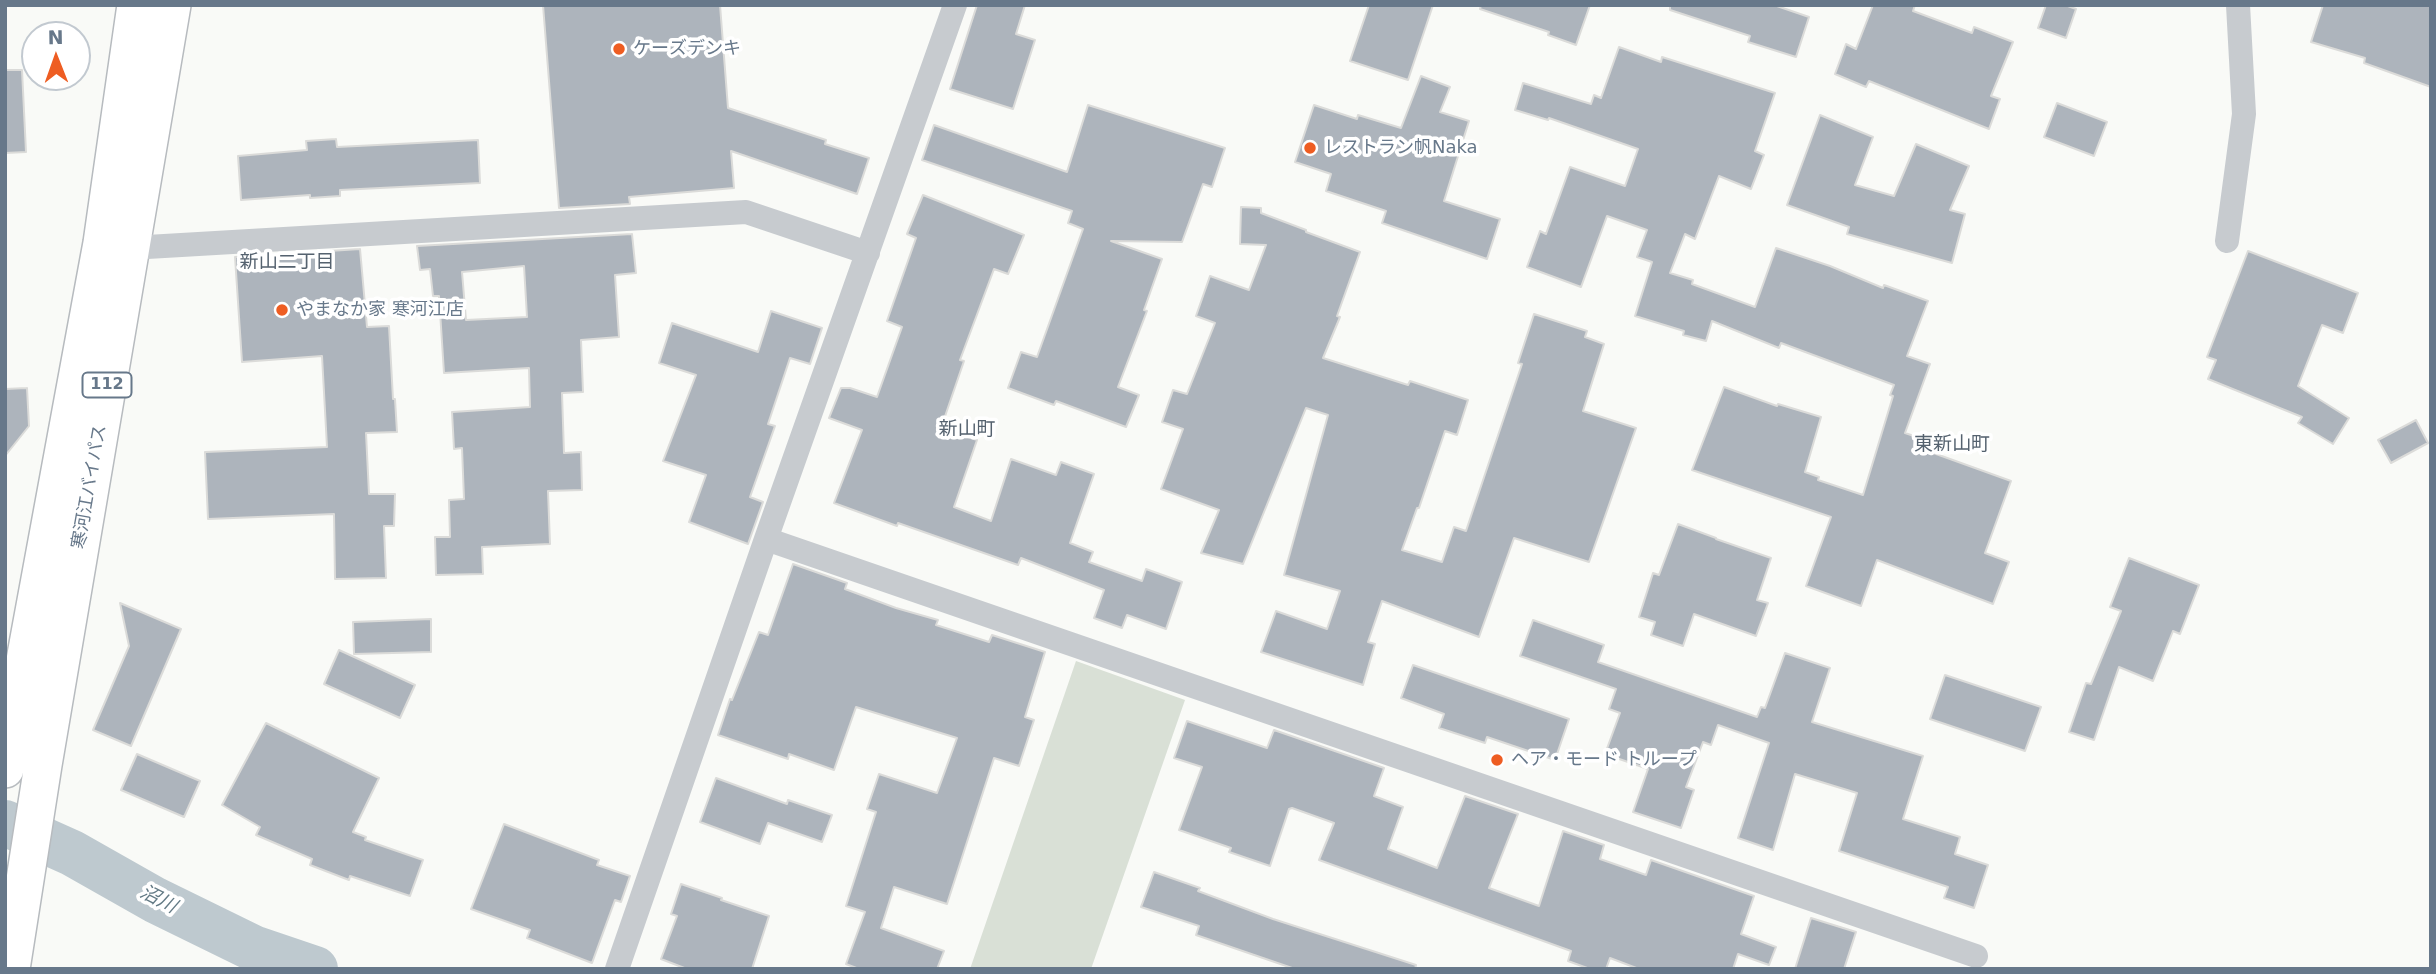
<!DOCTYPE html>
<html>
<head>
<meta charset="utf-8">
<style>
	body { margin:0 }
	#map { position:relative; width:2436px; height:974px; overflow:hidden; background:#f9faf7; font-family:"DejaVu Sans",sans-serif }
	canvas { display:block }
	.frame { position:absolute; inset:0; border:7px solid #67788a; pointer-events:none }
	.north { position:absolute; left:21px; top:21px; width:70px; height:70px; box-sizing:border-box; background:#fff; border:2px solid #c2c9d0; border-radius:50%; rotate:359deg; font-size:19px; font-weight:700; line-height:28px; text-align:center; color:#67788a }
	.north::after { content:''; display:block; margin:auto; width:24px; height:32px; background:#ee5d22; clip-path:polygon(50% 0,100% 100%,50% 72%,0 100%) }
</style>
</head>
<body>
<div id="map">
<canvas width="2436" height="974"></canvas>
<div class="frame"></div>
<div class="north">N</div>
</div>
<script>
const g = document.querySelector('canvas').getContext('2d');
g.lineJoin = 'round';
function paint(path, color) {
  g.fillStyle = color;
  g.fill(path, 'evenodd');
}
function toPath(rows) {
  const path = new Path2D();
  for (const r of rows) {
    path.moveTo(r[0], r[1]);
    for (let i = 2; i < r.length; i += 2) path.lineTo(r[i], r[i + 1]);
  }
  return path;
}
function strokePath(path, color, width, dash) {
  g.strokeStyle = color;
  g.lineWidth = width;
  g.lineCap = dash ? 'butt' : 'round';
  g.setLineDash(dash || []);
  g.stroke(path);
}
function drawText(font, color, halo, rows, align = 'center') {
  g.font = font + ' "DejaVu Sans","Noto Sans JP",sans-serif';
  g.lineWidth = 7;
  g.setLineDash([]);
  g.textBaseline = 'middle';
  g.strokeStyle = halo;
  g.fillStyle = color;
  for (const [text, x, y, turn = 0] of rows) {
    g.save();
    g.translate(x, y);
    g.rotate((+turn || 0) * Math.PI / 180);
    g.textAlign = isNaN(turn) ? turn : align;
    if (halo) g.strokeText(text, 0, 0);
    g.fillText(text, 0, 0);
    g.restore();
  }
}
const green = toPath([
	[1076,661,1185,700,1091,969,970,969]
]);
const river = toPath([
	[5,823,72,853,155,900,253,948,315,969]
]);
const building = toPath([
	[543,5,720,5,728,108,826,140,825,144,869,158,857,194,731,151,734,188,629,197,630,204,559,208,543,5],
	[977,5,1025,5,1016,34,1035,40,1013,109,950,89,977,5],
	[1369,5,1433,5,1408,80,1350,61,1369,5],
	[1481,5,1590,5,1576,45,1548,35,1549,32,1480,9,1481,5],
	[1670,5,1774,5,1809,17,1796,57,1748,42,1750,36,1670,10,1670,5],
	[1873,5,1915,5,1913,11,1972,33,1974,27,2013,42,1991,96,2000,99,1989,129,1869,81,1866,87,1835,74,1846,44,1856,49,1873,5],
	[2046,5,2065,5,2076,9,2066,38,2038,28,2046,5],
	[2323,5,2431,5,2431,87,2364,63,2365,58,2311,42,2323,5],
	[1619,47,1661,62,1662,57,1775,93,1755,151,1764,155,1751,189,1719,176,1695,239,1685,234,1670,273,1693,280,1692,284,1755,307,1776,248,1830,266,1883,288,1884,285,1928,301,1907,356,1930,364,1905,433,1917,437,1914,446,2011,481,1985,553,2009,562,1993,604,1877,560,1861,606,1806,586,1831,517,1692,470,1724,387,1777,406,1778,404,1821,417,1805,472,1819,477,1818,480,1863,495,1893,396,1890,395,1894,385,1781,343,1779,348,1712,321,1706,341,1683,335,1684,331,1635,316,1652,262,1637,257,1647,230,1607,216,1581,287,1527,267,1540,231,1546,234,1570,167,1625,186,1638,149,1549,118,1548,120,1515,110,1523,83,1591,104,1594,95,1601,98,1619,47],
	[5,70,22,70,26,152,5,153,5,70],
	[1421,76,1450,87,1440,112,1469,121,1444,201,1500,219,1487,259,1382,223,1386,211,1326,191,1331,174,1295,162,1314,105,1357,119,1358,115,1401,128,1421,76],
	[2057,103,2107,122,2094,156,2044,137,2057,103],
	[1088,105,1225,148,1212,187,1203,184,1182,242,1111,241,1162,259,1144,310,1147,311,1118,387,1139,395,1126,427,1056,401,1054,405,1008,388,1021,352,1037,357,1055,307,1083,229,1068,223,1072,211,922,160,934,125,1067,172,1088,105],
	[1820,115,1873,137,1855,185,1894,196,1916,144,1969,166,1950,210,1965,214,1952,263,1847,234,1849,227,1787,205,1820,115],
	[336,139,337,147,478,140,480,183,340,190,340,196,310,198,310,195,241,200,238,156,307,150,306,141,336,139],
	[923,195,1024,235,1008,274,994,269,960,360,964,361,941,428,977,440,954,507,991,521,1011,459,1056,475,1061,462,1094,474,1070,543,1093,552,1089,562,1142,581,1146,569,1182,582,1166,629,1127,615,1122,628,1094,618,1104,590,1021,558,1018,565,898,523,897,526,834,503,862,430,829,418,841,388,850,388,877,397,902,327,887,321,916,238,907,234,923,195],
	[1241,207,1261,208,1261,213,1306,230,1306,232,1360,252,1337,316,1340,317,1323,358,1408,385,1410,381,1468,400,1457,435,1445,431,1419,508,1417,508,1402,550,1442,562,1454,527,1466,531,1522,364,1518,363,1534,314,1587,331,1585,337,1604,344,1583,411,1636,428,1589,562,1514,538,1479,637,1382,601,1368,642,1375,644,1363,685,1261,652,1276,611,1327,629,1340,591,1284,575,1328,415,1306,408,1243,564,1201,553,1219,510,1161,489,1183,429,1162,422,1173,390,1187,394,1215,323,1196,316,1210,276,1249,290,1266,245,1240,244,1241,207],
	[632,234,636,273,615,275,619,337,581,340,583,392,562,393,564,453,581,452,582,490,548,491,550,544,482,547,483,574,436,575,435,537,450,537,449,500,464,499,462,448,454,449,452,412,530,407,529,368,444,373,439,296,433,296,430,269,420,270,417,246,632,234],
	[524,266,527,317,466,320,462,272,524,266],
	[360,249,367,327,389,326,393,399,395,399,397,432,366,433,369,494,395,494,394,526,384,526,386,578,335,579,334,514,208,519,205,452,327,447,322,356,242,362,235,257,360,249],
	[2248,251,2358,293,2343,333,2322,325,2298,386,2349,418,2333,444,2298,423,2302,417,2208,379,2216,360,2207,357,2248,251],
	[771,311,822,328,810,364,790,358,768,424,775,426,750,497,763,502,748,544,689,522,706,475,663,461,696,375,659,363,672,323,758,352,771,311],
	[27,388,29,426,5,456,5,389,27,388],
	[2416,420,2428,443,2391,463,2378,440,2416,420],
	[1678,524,1716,538,1716,539,1771,558,1757,600,1768,603,1756,636,1694,614,1683,646,1651,635,1655,622,1639,617,1653,573,1659,575,1678,524],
	[2129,558,2199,585,2180,634,2173,631,2153,681,2119,667,2094,740,2069,732,2086,683,2091,684,2121,611,2110,607,2129,558],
	[793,564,847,583,845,589,896,608,938,620,936,625,989,642,992,635,1045,652,1025,717,1034,720,1019,766,994,758,947,904,894,887,881,928,944,951,937,969,859,969,846,964,865,912,846,906,876,812,867,809,879,774,937,793,957,738,856,707,834,770,789,754,788,759,718,735,730,699,732,700,759,632,768,635,793,564],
	[120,603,181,629,131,746,93,730,129,646,120,603],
	[431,619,431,652,354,654,353,622,431,619],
	[1533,620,1604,645,1598,662,1757,717,1761,707,1765,708,1785,653,1830,668,1812,722,1923,756,1903,819,1960,837,1955,854,1988,865,1974,908,1944,898,1948,887,1839,851,1857,793,1795,774,1773,850,1738,838,1769,743,1718,725,1711,745,1703,742,1686,787,1694,790,1681,828,1633,812,1648,769,1605,754,1620,713,1609,709,1616,689,1520,656,1533,620],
	[339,650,415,685,400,718,324,684,339,650],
	[1413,665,1569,719,1555,760,1487,737,1485,743,1439,728,1444,714,1401,698,1413,665],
	[1945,675,2041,707,2025,751,1930,719,1945,675],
	[1187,721,1267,748,1274,730,1384,768,1374,796,1403,807,1388,849,1437,868,1465,796,1518,814,1489,888,1539,906,1563,831,1604,845,1600,859,1646,875,1651,860,1754,896,1741,934,1776,947,1769,965,1738,954,1733,969,1639,969,1610,958,1606,969,1590,969,1568,961,1571,951,1319,860,1334,823,1292,808,1289,809,1270,866,1229,852,1231,848,1179,830,1202,767,1174,758,1187,721],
	[266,723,379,778,353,832,366,837,365,840,423,860,410,896,350,876,349,880,310,865,312,859,256,835,260,827,222,805,266,723],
	[137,754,200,781,184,817,121,790,137,754],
	[716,778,787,804,788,800,832,815,822,842,768,823,760,844,700,822,716,778],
	[504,824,599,860,597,865,630,876,621,902,615,900,592,963,527,938,530,930,471,909,504,824],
	[1154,872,1200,888,1198,891,1273,919,1416,965,1415,969,1295,969,1196,935,1199,926,1141,907,1154,872],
	[681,884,722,898,721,900,769,916,752,969,687,969,661,959,677,916,671,914,681,884],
	[1811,918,1856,932,1844,969,1795,969,1811,918]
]);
const minor = toPath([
	[2227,241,2244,114,2238,5],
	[130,248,746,212,868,253],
	[766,539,1976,956],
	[617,969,766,539,955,5]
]);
const highway = toPath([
	[5,769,102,243,136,5],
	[11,969,43,765,172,5]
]);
const markers = [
	[619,49,7,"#ee5d22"],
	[1310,148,7,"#ee5d22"],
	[282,310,7,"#ee5d22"],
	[1497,760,7,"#ee5d22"]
];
const shields = [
	[107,385,49]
];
const shieldNames = [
	["112",107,385]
];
const poiNames = [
	["ケーズデンキ",633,49],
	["レストラン帆Naka",1324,148],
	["やまなか家 寒河江店",296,310],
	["ヘア・モード トループ",1511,760]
];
const streetNames = [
	["寒河江バイパス",90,487,-80]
];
const neighbourhoodNames = [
	["新山二丁目",287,263],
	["新山町",967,430],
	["東新山町",1952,445]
];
const waterNames = [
	["沼川",158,900,27]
];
paint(green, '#d9e0d6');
strokePath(river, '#bec9cf', 46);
paint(building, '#adb4bc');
strokePath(building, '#dbdbd9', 2);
strokePath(highway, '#b7bbbf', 40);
strokePath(minor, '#c7cbcf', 24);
strokePath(highway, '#fff', 37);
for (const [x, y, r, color] of markers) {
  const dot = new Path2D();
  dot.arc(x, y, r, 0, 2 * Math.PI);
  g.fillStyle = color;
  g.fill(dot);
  strokePath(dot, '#fff', 2.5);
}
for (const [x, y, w] of shields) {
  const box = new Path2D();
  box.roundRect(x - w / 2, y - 12.5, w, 25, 5);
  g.fillStyle = '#fff';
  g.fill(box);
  strokePath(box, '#67788a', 2);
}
drawText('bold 16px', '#67788a', null, shieldNames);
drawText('18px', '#67788a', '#fff', poiNames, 'left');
drawText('18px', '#67788a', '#fff', streetNames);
drawText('19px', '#55626f', '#fff', neighbourhoodNames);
drawText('italic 19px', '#637a85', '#fff', waterNames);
</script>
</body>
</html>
